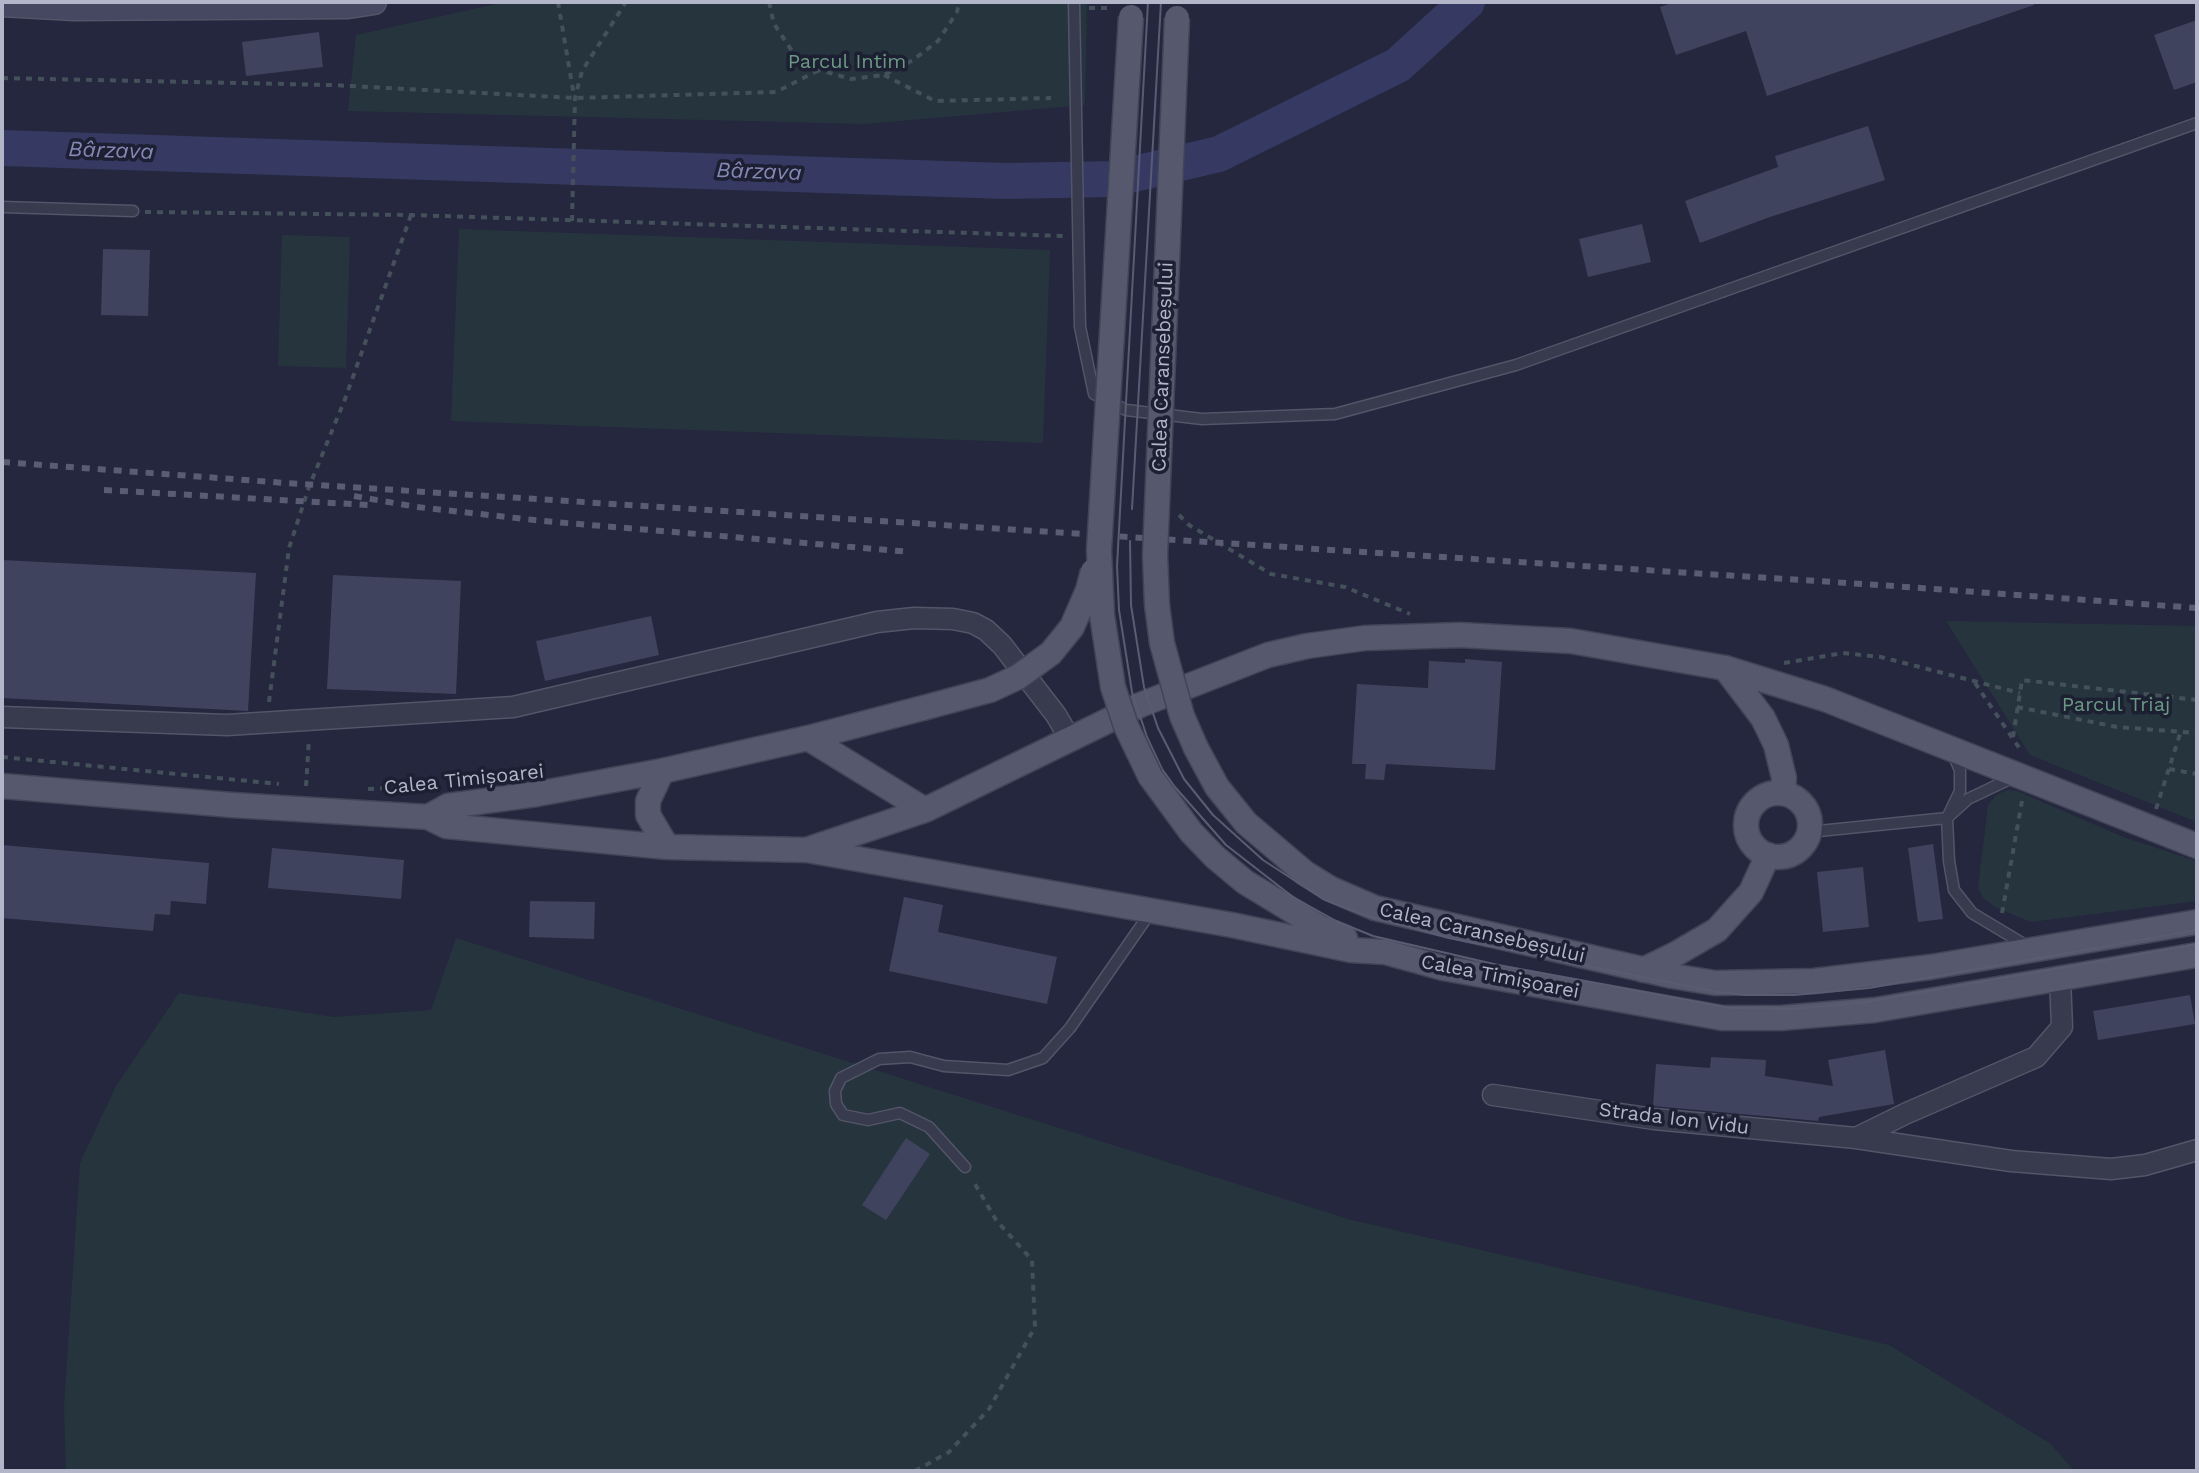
<!DOCTYPE html>
<html>
<head>
<meta charset="utf-8">
<style>
	body { margin:0 }
	#map { position:relative; width:2199px; height:1473px; overflow:hidden; background:#24273d; font-family:"Work Sans",sans-serif }
	canvas { display:block }
	.frame { position:absolute; inset:0; border:4px solid #b3b5c8; pointer-events:none }
</style>
</head>
<body>
<div id="map">
<canvas width="2199" height="1473"></canvas>
<div class="frame"></div>
</div>
<script>
const g = document.querySelector('canvas').getContext('2d');
g.lineJoin = 'round';
function paint(path, color) {
  g.fillStyle = color;
  g.fill(path, 'evenodd');
}
function toPath(rows) {
  const path = new Path2D();
  for (const r of rows) {
    if (r.length === 3) {
      path.moveTo(r[0] + r[2], r[1]);
      path.arc(r[0], r[1], r[2], 0, 2 * Math.PI);
      continue;
    }
    path.moveTo(r[0], r[1]);
    for (let i = 2; i < r.length; i += 2) path.lineTo(r[i], r[i + 1]);
  }
  return path;
}
function strokePath(path, color, width, dash) {
  g.strokeStyle = color;
  g.lineWidth = width;
  g.lineCap = dash ? 'butt' : 'round';
  g.setLineDash(dash || []);
  g.stroke(path);
}
function drawText(font, color, halo, rows, align = 'center') {
  g.font = font + ' "Work Sans",sans-serif';
  g.lineWidth = 7;
  g.setLineDash([]);
  g.textBaseline = 'middle';
  g.strokeStyle = halo;
  g.fillStyle = color;
  for (const [text, x, y, turn = 0] of rows) {
    g.save();
    g.translate(x, y);
    g.rotate((+turn || 0) * Math.PI / 180);
    g.textAlign = isNaN(turn) ? turn : align;
    if (halo) g.strokeText(text, 0, 0);
    g.fillText(text, 0, 0);
    g.restore();
  }
}
const green = toPath([
	[505,2,1087,2,1085,105,865,124,348,111,356,35],
	[459,229,1050,250,1043,443,451,421],
	[282,235,350,237,346,368,278,366],
	[1946,621,2197,626,2197,822,2030,755],
	[2007,790,2017,791,2126,838,2197,861,2197,901,2031,922,1995,907,1984,899,1978,888,1988,805,1996,795],
	[456,938,1348,1219,1889,1345,2051,1444,2074,1471,66,1471,64,1407,80,1163,116,1086,179,993,334,1017,431,1010]
]);
const river = toPath([
	[2,148,1006,181,1113,179,1219,154,1398,65,1467,2]
]);
const building = toPath([
	[1675,2,2034,2,2034,5,1767,96,1746,31,1676,55,1660,7],
	[2197,20,2197,82,2174,90,2154,35],
	[319,32,323,67,246,76,242,42],
	[1868,126,1885,180,1770,217,1700,243,1685,201,1778,167,1775,156],
	[1642,224,1651,262,1588,277,1579,239],
	[103,249,150,250,148,316,101,315],
	[2,560,256,573,248,711,2,698],
	[333,575,461,581,456,694,327,689],
	[651,616,659,655,545,681,536,641],
	[1465,659,1502,662,1495,770,1386,764,1384,780,1365,779,1366,764,1352,764,1357,684,1428,688,1429,661,1465,663],
	[1933,844,1943,919,1918,922,1908,848],
	[2,845,209,863,206,904,171,901,170,915,155,914,153,931,2,918],
	[272,848,404,860,401,899,268,888],
	[1863,867,1869,927,1823,932,1817,872],
	[904,897,943,905,938,932,1057,957,1047,1004,889,971],
	[530,901,595,902,594,939,529,937],
	[2190,995,2195,1024,2098,1040,2093,1011],
	[1885,1050,1894,1104,1819,1117,1818,1121,1653,1106,1656,1064,1710,1068,1711,1057,1766,1060,1765,1076,1833,1086,1828,1060],
	[906,1138,930,1154,886,1220,862,1205]
]);
const path = toPath([
	[558,2,574,96],
	[769,2,774,24,792,51,819,70,851,79,884,75,913,60,938,41,957,12,959,2],
	[1089,8,1112,8],
	[884,75,935,101,1051,98],
	[2,78,331,85,575,98,776,92,819,70],
	[145,212,411,215,1064,236],
	[572,221,575,98,582,71,626,2],
	[1179,515,1189,525,1271,574,1345,587,1410,614],
	[1784,663,1843,653,1881,657,2020,693],
	[1975,683,2022,752],
	[269,702,289,548,309,487,345,399,411,215],
	[2017,707,2117,727,2197,733],
	[2013,737,2022,680,2197,700],
	[2,757,279,784],
	[2169,769,2197,774],
	[306,786,309,738],
	[368,789,439,785],
	[2156,809,2181,731],
	[2002,913,2022,801],
	[915,1471,949,1452,989,1409,1035,1327,1032,1260,996,1220,972,1179]
]);
const lane = toPath([
	[1074,2,1080,327,1094,394,1126,410,1202,419,1335,414,1516,365,2197,123],
	[2,207,133,211],
	[1952,752,1960,770,1960,791,1947,818,1949,861,1954,890,1972,913,2027,946],
	[1809,832,1947,818,1968,799,2012,778],
	[965,1167,929,1127,900,1113,868,1120,843,1115,836,1104,835,1091,841,1078,879,1059,910,1057,944,1066,1008,1070,1043,1058,1070,1028,1150,913]
]);
const street = toPath([
	[2,717,227,725,513,707,877,622,914,618,953,619,973,623,986,630,1002,645,1056,715,1070,739],
	[1493,1095,1654,1119,1856,1138,2011,1161,2111,1169,2145,1165,2197,1150],
	[1856,1138,1907,1113,2036,1057,2062,1027,2060,978]
]);
const secondary = toPath([
	[2,4,74,8,348,6,374,2]
]);
const primary = toPath([
	[1725,668,1763,718,1776,745,1784,778,1783,793],
	[808,738,923,708],
	[1196,748,1217,787,1246,823,1305,873,1331,889,1375,908,1672,976,1715,983,1814,981,1931,967,2197,922],
	[662,771,648,801,648,815,667,847],
	[1150,776,1191,832,1215,857,1245,882,1319,927,1345,938],
	[2,786,232,805,428,817,446,826,667,847,807,850,1232,925,1351,950,1385,952,1443,968,1722,1018,1781,1018,1875,1010,2197,955],
	[1778,825,32],
	[428,817,448,806,537,794,662,771,808,738,925,810],
	[809,849,925,810,1140,705,1268,655,1307,646,1365,638,1460,635,1571,641,1725,668,1825,699,2197,846],
	[1643,970,1674,955,1717,930,1751,892,1768,855]
]);
const tram = toPath([
	[1148,2,1117,566,1119,610,1132,692,1147,737,1162,769,1175,787,1226,845,1293,897,1336,921,1373,936,1498,965,1731,1008,1793,1009,1866,1002,2197,944],
	[1132,509,1161,2],
	[1130,541,1131,605,1144,687,1158,728,1184,779,1213,815,1263,860,1323,899,1361,914,1449,938,1717,992,1746,995,1794,995,1869,988,2197,930]
]);
const rail = toPath([
	[2,462,286,483,1879,585,2197,608],
	[104,490,368,505],
	[354,496,417,507,543,521,911,552]
]);
const primaryBridge = toPath([
	[1131,17,1099,550,1102,615,1113,687,1126,726,1150,776],
	[1177,18,1155,555,1157,605,1162,643,1182,716,1196,748],
	[923,708,990,690,1018,677,1051,653,1072,627,1088,590,1093,571]
]);
const parkNames = [
	["Parcul Intim",847,62],
	["Parcul Triaj",2116,705]
];
const streetNames = [
	["Calea Caransebeșului",1163,367,-88],
	["Calea Timișoarei",464,780,-6],
	["Calea Caransebeșului",1482,933,13],
	["Calea Timișoarei",1500,977,11],
	["Strada Ion Vidu",1674,1119,7]
];
const waterNames = [
	["Bârzava",111,151,2],
	["Bârzava",759,172,2]
];
paint(green, '#26343e');
strokePath(river, '#363a62', 36);
paint(building, '#40435d');
strokePath(lane, '#535568', 13);
strokePath(street, '#535568', 23);
strokePath(secondary, '#535568', 27);
strokePath(primary, '#414356', 27);
strokePath(path, '#44515b', 4, [6, 6]);
strokePath(lane, '#383a4d', 10);
strokePath(street, '#383a4d', 20);
strokePath(secondary, '#464760', 24);
strokePath(primary, '#56586d', 24);
strokePath(tram, '#5a5c74', 2);
strokePath(rail, '#5a5c74', 6, [8, 8]);
strokePath(primaryBridge, '#414356', 27, []);
strokePath(primaryBridge, '#56586d', 24);
drawText('20px', '#6b9984', '#1d1f32', parkNames);
drawText('20px', '#b3b5c8', '#1d1f32', streetNames);
drawText('italic 22px', '#8388b4', '#1d1f32', waterNames);
</script>
</body>
</html>
